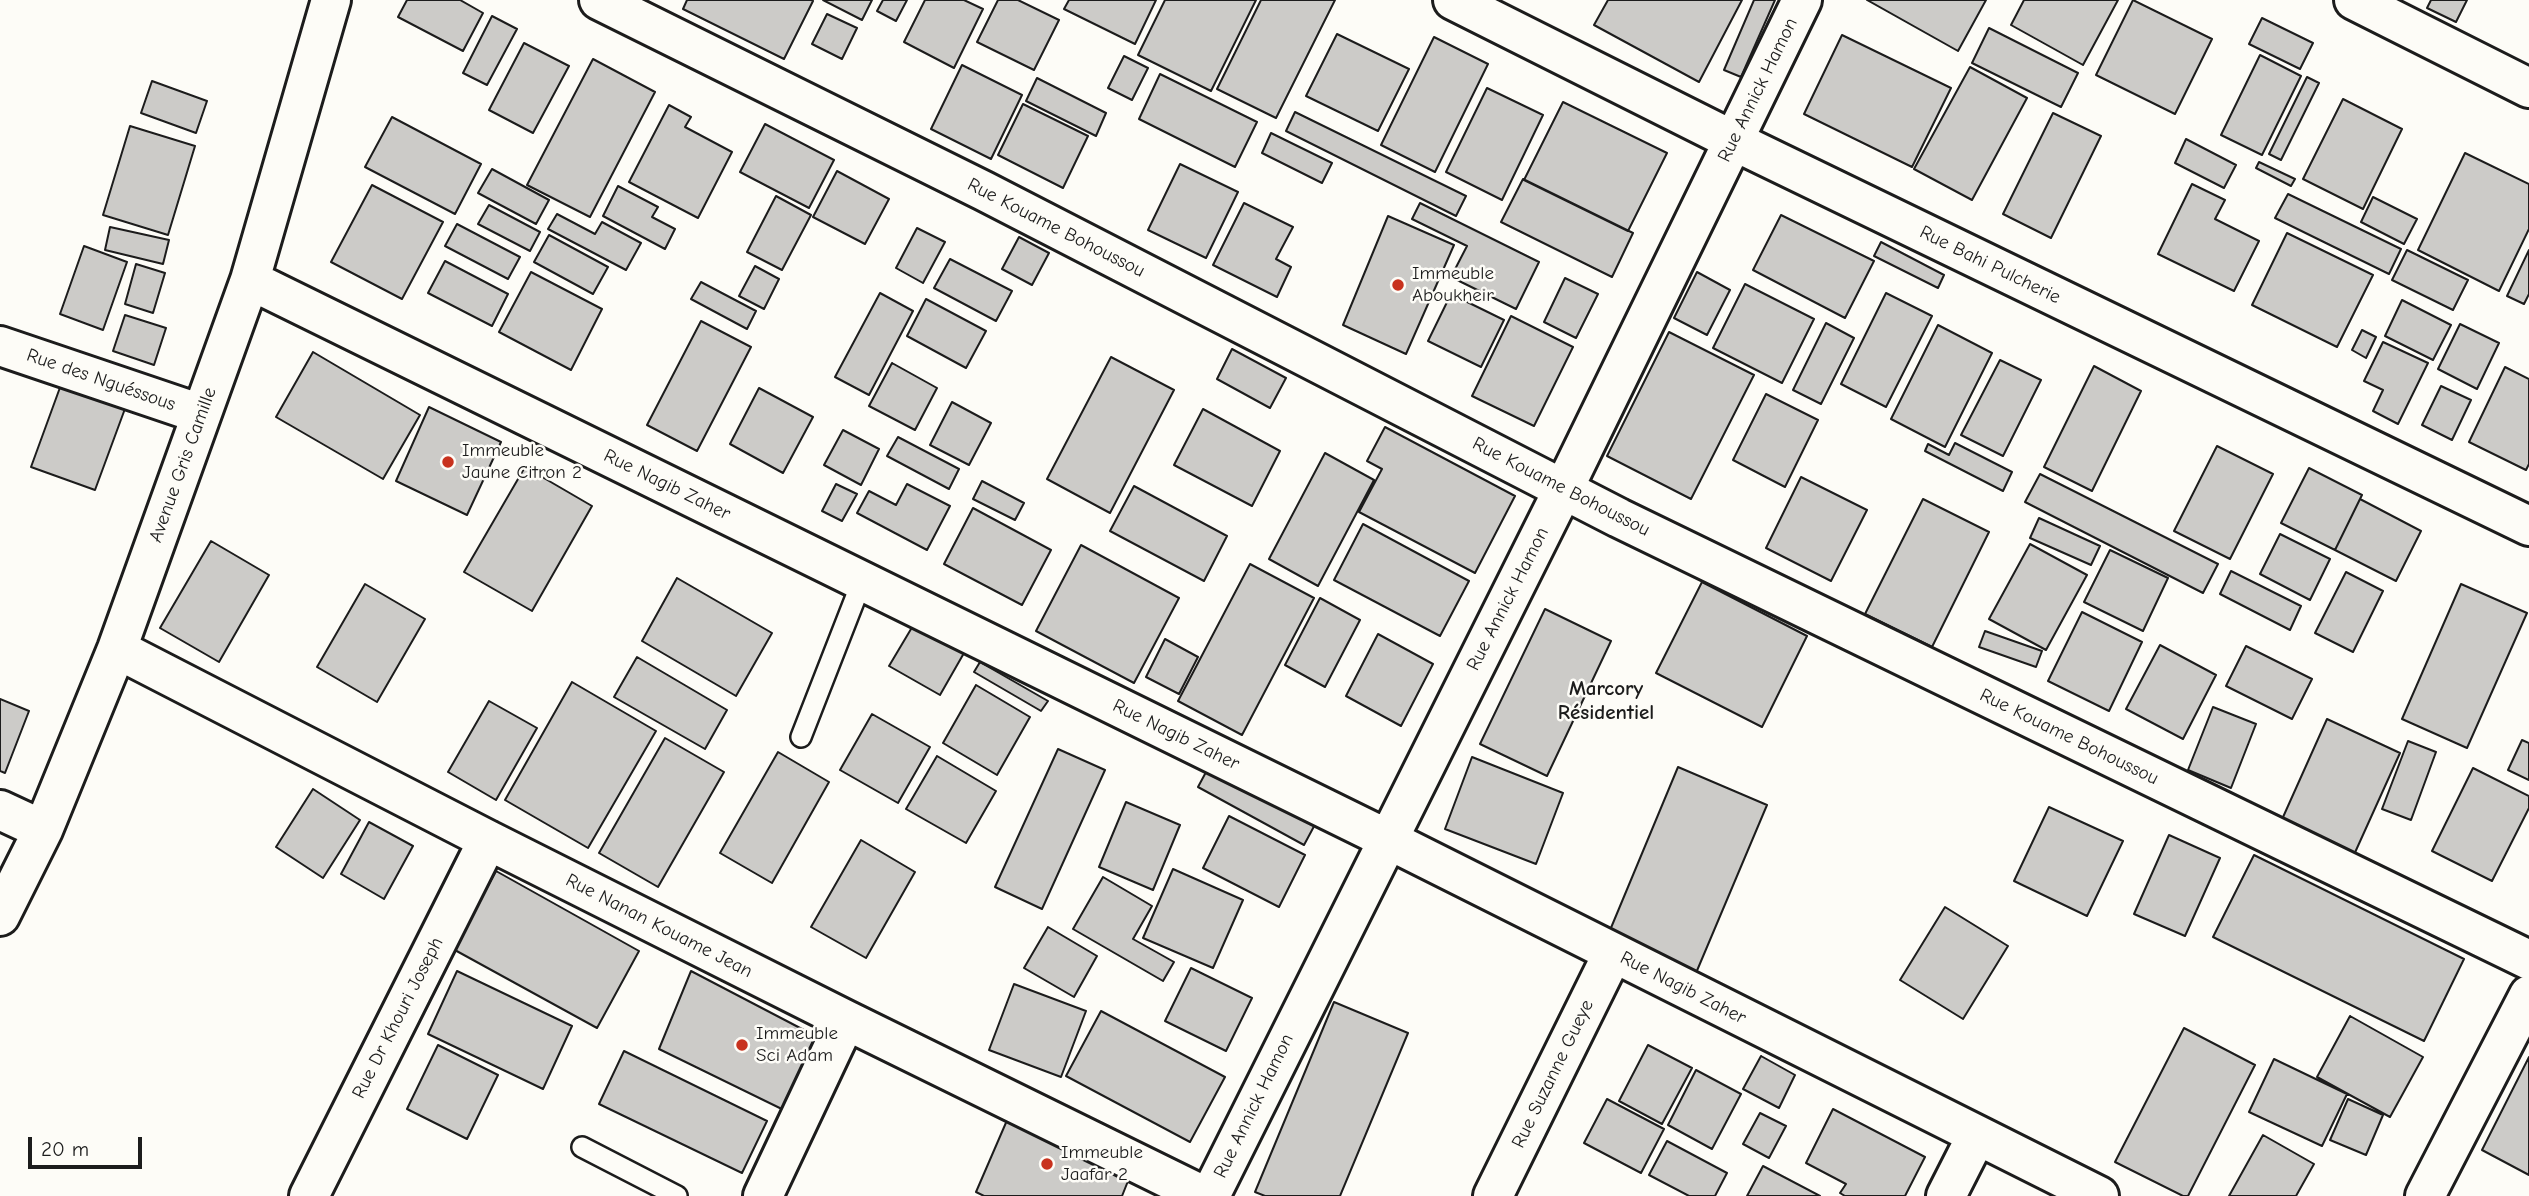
<!DOCTYPE html>
<html>
<head>
<meta charset="utf-8">
<style>
	body { margin:0 }
	#map { position:relative; width:2529px; height:1196px; overflow:hidden; background:#fdfcf7; font-family:"Comic Neue",sans-serif }
	canvas { display:block }
	.scale { position:absolute; left:28px; top:1137px; width:114px; height:32px; box-sizing:border-box; border:4px solid #1c1c1c; border-top:0; padding-left:9px; font-size:21px; line-height:24px; white-space:nowrap; color:#1c1c1c; -webkit-text-stroke:5px #fdfcf7; paint-order:stroke }
</style>
</head>
<body>
<div id="map">
<canvas width="2529" height="1196"></canvas>
<div class="scale">20 m</div>
</div>
<script>
const g = document.querySelector('canvas').getContext('2d');
g.lineJoin = 'round';
function paint(path, color) {
  g.fillStyle = color;
  g.fill(path, 'evenodd');
}
function toPath(rows) {
  const path = new Path2D();
  for (const r of rows) {
    path.moveTo(r[0], r[1]);
    for (let i = 2; i < r.length; i += 2) path.lineTo(r[i], r[i + 1]);
  }
  return path;
}
function strokePath(path, color, width, dash) {
  g.strokeStyle = color;
  g.lineWidth = width;
  g.lineCap = dash ? 'butt' : 'round';
  g.setLineDash(dash || []);
  g.stroke(path);
}
function drawText(font, color, halo, rows, align = 'center') {
  g.font = font + ' "Comic Neue",sans-serif';
  g.lineWidth = 5;
  g.setLineDash([]);
  g.textBaseline = 'middle';
  g.strokeStyle = halo;
  g.fillStyle = color;
  for (const [text, x, y, turn = 0] of rows) {
    g.save();
    g.translate(x, y);
    g.rotate((+turn || 0) * Math.PI / 180);
    g.textAlign = isNaN(turn) ? turn : align;
    if (halo) g.strokeText(text, 0, 0);
    g.fillText(text, 0, 0);
    g.restore();
  }
}
const building = toPath([
	[407,0,460,0,483,13,463,51,398,17,407,0],
	[687,0,811,0,813,1,784,59,683,9,687,0],
	[823,0,872,0,862,20,823,0],
	[883,0,907,0,896,21,877,11,883,0],
	[925,0,964,0,983,9,954,68,904,42,925,0],
	[998,0,1018,0,1059,20,1034,70,977,42,998,0],
	[1069,0,1156,0,1135,44,1064,9,1069,0],
	[1165,0,1256,0,1211,91,1138,55,1165,0],
	[1261,0,1335,0,1276,118,1217,89,1261,0],
	[1608,0,1742,0,1699,82,1594,25,1608,0],
	[1754,0,1775,0,1741,77,1724,70,1754,0],
	[1867,0,1986,0,1958,51,1867,0],
	[2024,0,2118,0,2083,65,2011,25,2024,0],
	[2133,0,2212,39,2175,114,2096,75,2133,0],
	[2431,0,2467,0,2456,22,2427,8,2431,0],
	[827,14,857,28,842,59,812,44,827,14],
	[492,16,517,29,487,85,463,73,492,16],
	[2262,18,2313,43,2300,69,2249,44,2262,18],
	[1989,28,2078,73,2061,107,1972,63,1989,28],
	[1337,34,1409,69,1378,131,1306,96,1337,34],
	[1842,35,1951,88,1912,167,1804,114,1842,35],
	[1434,37,1488,64,1435,172,1381,145,1434,37],
	[524,43,569,66,533,133,489,110,524,43],
	[2260,55,2301,76,2262,155,2221,135,2260,55],
	[1124,56,1148,68,1132,100,1108,88,1124,56],
	[593,59,655,92,590,217,527,185,593,59],
	[962,65,1022,95,991,159,931,129,962,65],
	[1970,67,2027,98,1972,200,1914,169,1970,67],
	[1160,74,1257,122,1235,167,1139,119,1160,74],
	[2307,77,2319,83,2281,160,2269,154,2307,77],
	[1037,78,1106,113,1096,136,1026,101,1037,78],
	[152,81,207,101,196,133,141,113,152,81],
	[1487,88,1543,115,1502,200,1446,172,1487,88],
	[2343,99,2402,129,2363,209,2303,179,2343,99],
	[1563,102,1667,153,1628,231,1524,180,1563,102],
	[1023,104,1088,136,1063,188,998,155,1023,104],
	[669,105,691,117,685,127,732,152,698,218,629,182,669,105],
	[1295,112,1466,196,1456,216,1286,131,1295,112],
	[2053,113,2101,136,2051,238,2003,214,2053,113],
	[392,117,481,164,455,214,365,167,392,117],
	[765,124,834,160,809,208,740,172,765,124],
	[130,126,195,146,168,235,103,215,130,126],
	[1271,133,1332,163,1322,183,1262,153,1271,133],
	[2186,139,2236,165,2224,188,2175,163,2186,139],
	[2465,153,2529,184,2529,229,2499,291,2418,250,2465,153],
	[2259,162,2295,179,2291,186,2256,168,2259,162],
	[1180,164,1238,192,1206,258,1148,230,1180,164],
	[492,169,549,200,536,224,478,193,492,169],
	[837,171,889,199,865,244,813,217,837,171],
	[1523,179,1633,233,1612,277,1501,222,1523,179],
	[2192,184,2225,200,2215,219,2259,241,2234,291,2158,254,2192,184],
	[372,185,443,222,402,299,331,262,372,185],
	[618,186,658,207,652,217,675,229,665,249,603,216,618,186],
	[2288,194,2401,249,2389,274,2275,218,2288,194],
	[776,196,811,215,782,270,747,252,776,196],
	[2373,197,2417,219,2404,244,2361,222,2373,197],
	[1244,203,1293,227,1276,259,1291,267,1277,297,1213,265,1244,203],
	[1420,203,1539,262,1516,309,1451,277,1467,246,1412,219,1420,203],
	[489,205,540,232,530,251,478,224,489,205],
	[557,214,595,234,602,222,641,243,626,270,548,229,557,214],
	[1781,215,1874,261,1845,318,1753,270,1781,215],
	[1388,216,1454,245,1406,354,1343,325,1388,216],
	[457,224,520,257,508,279,445,246,457,224],
	[110,227,169,240,163,264,105,250,110,227],
	[917,228,945,242,923,283,896,268,917,228],
	[2287,233,2373,275,2337,347,2252,305,2287,233],
	[549,235,608,267,593,294,534,262,549,235],
	[1019,237,1049,253,1032,285,1002,269,1019,237],
	[1881,242,1944,275,1938,288,1874,256,1881,242],
	[84,246,127,262,103,330,60,314,84,246],
	[2407,250,2468,280,2453,310,2392,280,2407,250],
	[2529,250,2529,294,2524,304,2507,296,2529,250],
	[950,259,1012,291,996,321,934,288,950,259],
	[445,261,508,294,492,326,428,293,445,261],
	[136,264,165,273,153,313,125,304,136,264],
	[755,266,779,279,764,309,739,296,755,266],
	[531,272,602,309,571,370,499,332,531,272],
	[1697,272,1730,290,1707,335,1674,318,1697,272],
	[1565,278,1598,294,1576,338,1544,322,1565,278],
	[701,282,756,311,747,329,691,299,701,282],
	[1745,284,1814,319,1782,383,1713,348,1745,284],
	[880,293,913,311,869,395,835,377,880,293],
	[1886,293,1932,316,1886,407,1841,384,1886,293],
	[1451,294,1504,320,1481,367,1428,341,1451,294],
	[926,299,986,331,966,368,907,336,926,299],
	[2402,300,2451,325,2433,360,2385,336,2402,300],
	[125,315,166,328,154,365,113,351,125,315],
	[1511,316,1573,347,1534,426,1472,396,1511,316],
	[701,321,751,347,697,451,647,425,701,321],
	[1826,323,1854,338,1821,404,1793,390,1826,323],
	[2460,324,2499,343,2477,389,2438,369,2460,324],
	[1938,325,1992,353,1945,447,1891,419,1938,325],
	[2362,330,2376,337,2366,358,2352,350,2362,330],
	[1669,332,1754,375,1691,499,1607,456,1669,332],
	[2383,342,2428,363,2398,424,2373,411,2383,390,2364,381,2383,342],
	[1232,349,1286,378,1270,408,1217,379,1232,349],
	[313,352,420,415,383,479,276,417,313,352],
	[1111,357,1174,390,1110,513,1047,479,1111,357],
	[2000,360,2041,380,2003,456,1961,435,2000,360],
	[892,363,937,388,915,430,869,406,892,363],
	[2094,366,2141,391,2092,491,2044,467,2094,366],
	[2505,367,2529,379,2529,464,2526,470,2469,442,2505,367],
	[62,382,126,406,95,490,31,467,62,382],
	[2441,386,2471,400,2452,440,2422,425,2441,386],
	[759,388,813,417,783,473,730,444,759,388],
	[1766,394,1818,420,1785,487,1733,460,1766,394],
	[952,402,991,423,969,465,930,445,952,402],
	[429,407,501,442,467,515,396,481,429,407],
	[1203,409,1280,451,1252,506,1174,465,1203,409],
	[1385,427,1515,496,1475,573,1359,512,1382,469,1367,461,1385,427],
	[843,430,879,449,861,485,824,465,843,430],
	[898,437,959,469,949,489,887,456,898,437],
	[1955,443,2012,472,2003,491,1925,451,1928,444,1949,455,1955,443],
	[2217,446,2273,474,2230,559,2174,531,2217,446],
	[1325,453,1374,480,1318,586,1269,559,1325,453],
	[525,467,592,506,532,611,464,572,525,467],
	[2309,468,2362,495,2335,550,2281,523,2309,468],
	[2040,474,2218,564,2203,593,2025,502,2040,474],
	[1801,477,1867,510,1831,581,1766,548,1801,477],
	[982,481,1024,503,1015,520,973,499,982,481],
	[836,484,857,494,842,521,822,511,836,484],
	[907,484,950,506,927,550,857,513,869,491,896,505,907,484],
	[1134,486,1227,536,1204,581,1110,531,1134,486],
	[1923,499,1989,532,1932,647,1865,614,1923,499],
	[2360,499,2421,531,2396,581,2335,550,2360,499],
	[973,508,1051,550,1022,605,944,564,973,508],
	[2039,518,2100,546,2091,565,2030,538,2039,518],
	[1363,524,1469,581,1440,636,1334,580,1363,524],
	[2280,534,2330,559,2310,600,2260,574,2280,534],
	[211,541,269,575,219,662,160,628,211,541],
	[2030,544,2087,575,2046,650,1989,619,2030,544],
	[1081,545,1179,598,1134,683,1036,631,1081,545],
	[2110,550,2168,578,2143,631,2084,602,2110,550],
	[1250,564,1314,598,1242,735,1178,701,1250,564],
	[2231,571,2301,606,2290,630,2220,594,2231,571],
	[2346,572,2383,591,2353,652,2315,633,2346,572],
	[677,578,772,633,736,696,642,641,677,578],
	[1702,582,1807,636,1762,727,1656,673,1702,582],
	[365,584,425,619,377,702,317,667,365,584],
	[2461,584,2527,613,2467,748,2402,719,2461,584],
	[1320,598,1360,620,1325,687,1285,665,1320,598],
	[1545,609,1611,641,1547,776,1480,744,1545,609],
	[2082,612,2142,642,2109,711,2048,681,2082,612],
	[914,624,964,653,940,695,889,666,914,624],
	[1985,631,2042,651,2036,667,1979,647,1985,631],
	[1378,634,1433,664,1401,726,1346,696,1378,634],
	[1165,639,1198,657,1179,694,1146,677,1165,639],
	[2160,645,2216,675,2183,739,2126,709,2160,645],
	[2246,646,2312,679,2292,719,2226,686,2246,646],
	[637,657,727,710,705,749,614,697,637,657],
	[980,662,1048,701,1041,711,974,672,980,662],
	[572,682,656,731,588,848,505,800,572,682],
	[976,685,1030,717,997,775,943,743,976,685],
	[0,699,29,711,5,773,0,771,0,699],
	[489,701,537,728,496,800,448,772,489,701],
	[2213,707,2256,724,2231,788,2188,770,2213,707],
	[872,714,930,747,898,803,840,770,872,714],
	[2327,719,2400,753,2348,868,2275,835,2327,719],
	[665,738,724,772,658,887,599,853,665,738],
	[2522,740,2529,743,2529,780,2508,770,2522,740],
	[2408,741,2436,752,2411,820,2382,809,2408,741],
	[1058,749,1105,770,1042,909,995,887,1058,749],
	[778,752,829,782,772,883,720,853,778,752],
	[937,756,996,791,966,843,906,809,937,756],
	[1472,757,1563,793,1536,864,1445,829,1472,757],
	[1213,759,1319,817,1304,845,1198,787,1213,759],
	[1678,767,1767,805,1696,973,1608,935,1678,767],
	[2473,768,2529,796,2529,808,2492,881,2432,851,2473,768],
	[313,789,360,820,323,878,276,847,313,789],
	[1126,802,1180,825,1153,890,1099,867,1126,802],
	[2049,807,2123,841,2087,916,2014,881,2049,807],
	[1229,816,1305,855,1279,907,1203,868,1229,816],
	[369,822,413,846,384,899,341,874,369,822],
	[2169,835,2220,858,2185,936,2134,914,2169,835],
	[861,840,915,872,866,958,811,927,861,840],
	[2254,855,2464,959,2424,1041,2213,937,2254,855],
	[1173,869,1243,900,1213,968,1143,938,1173,869],
	[496,871,639,951,597,1028,453,949,496,871],
	[1103,877,1152,906,1133,939,1174,962,1163,981,1073,929,1103,877],
	[1945,907,2008,946,1963,1019,1900,980,1945,907],
	[1048,927,1097,956,1074,997,1024,968,1048,927],
	[1191,968,1252,998,1226,1051,1165,1021,1191,968],
	[457,971,572,1026,543,1089,428,1034,457,971],
	[691,971,825,1041,792,1114,659,1049,691,971],
	[1014,984,1086,1011,1061,1077,989,1050,1014,984],
	[1334,1002,1408,1033,1340,1196,1265,1196,1255,1192,1334,1002],
	[1101,1011,1225,1077,1190,1142,1066,1076,1101,1011],
	[2350,1016,2423,1057,2390,1117,2317,1077,2350,1016],
	[2184,1028,2255,1065,2188,1196,2183,1196,2115,1162,2184,1028],
	[438,1045,498,1075,467,1139,407,1109,438,1045],
	[1648,1045,1692,1068,1662,1124,1619,1101,1648,1045],
	[624,1051,767,1121,742,1173,599,1104,624,1051],
	[1761,1056,1795,1075,1779,1108,1743,1089,1761,1056],
	[2529,1057,2529,1175,2482,1150,2529,1057],
	[2274,1059,2347,1094,2322,1146,2249,1112,2274,1059],
	[1696,1070,1741,1094,1712,1149,1668,1125,1696,1070],
	[1607,1099,1664,1129,1641,1173,1584,1143,1607,1099],
	[2348,1099,2383,1115,2366,1155,2330,1140,2348,1099],
	[1833,1109,1925,1157,1905,1196,1845,1196,1840,1193,1846,1184,1806,1163,1833,1109],
	[1760,1113,1786,1126,1769,1158,1743,1144,1760,1113],
	[1008,1118,1130,1176,1122,1196,984,1196,976,1192,1008,1118],
	[2263,1135,2314,1164,2296,1196,2229,1196,2263,1135],
	[1667,1141,1727,1173,1715,1196,1689,1196,1649,1175,1667,1141],
	[1763,1166,1820,1196,1747,1196,1763,1166]
]);
const service = toPath([
	[801,737,862,581],
	[582,1147,677,1196]
]);
const minor = toPath([
	[599,0,984,191,1619,518,2529,960],
	[1453,0,1732,140,2529,526],
	[2354,0,2529,88],
	[250,280,1387,839,2099,1196],
	[0,346,201,414],
	[117,649,488,840,846,1020,1204,1196],
	[0,810,43,830],
	[0,916,43,830,117,649,250,280,331,0],
	[309,1196,488,840],
	[763,1196,846,1020],
	[1210,1196,1564,488,1802,0],
	[1493,1196,1613,953],
	[1946,1196,1977,1135],
	[2425,1196,2529,995]
]);
const markers = [
	[1398,285,7,"#c8321e"],
	[448,462,7,"#c8321e"],
	[742,1045,7,"#c8321e"],
	[1047,1164,7,"#c8321e"]
];
const streetNames = [
	["Rue Annick Hamon",1758,90,-64],
	["Rue Kouame Bohoussou",1056,228,27],
	["Rue Bahi Pulcherie",1990,265,26],
	["Rue des Nguéssous",101,380,19],
	["Avenue Gris Camille",183,465,-70],
	["Rue Nagib Zaher",667,485,26],
	["Rue Kouame Bohoussou",1561,487,27],
	["Rue Annick Hamon",1508,599,-63],
	["Rue Nagib Zaher",1176,735,26],
	["Rue Kouame Bohoussou",2069,737,26],
	["Rue Nanan Kouame Jean",659,926,27],
	["Rue Nagib Zaher",1683,988,27],
	["Rue Dr Khouri Joseph",398,1018,-63],
	["Rue Suzanne Gueye",1553,1074,-64],
	["Rue Annick Hamon",1254,1106,-64]
];
const poiNames = [
	["Immeuble",1412,274],
	["Aboukheir",1412,296],
	["Immeuble",462,451],
	["Jaune Citron 2",462,473],
	["Immeuble",756,1034],
	["Sci Adam",756,1056],
	["Immeuble",1061,1153],
	["Jaafar 2",1061,1175]
];
const neighbourhoodNames = [
	["Marcory",1606,689],
	["Résidentiel",1606,713]
];
paint(building, '#cccbc8');
strokePath(building, '#1c1c1c', 2);
strokePath(service, '#1c1c1c', 24);
strokePath(minor, '#1c1c1c', 44);
strokePath(service, '#fdfcf7', 19);
strokePath(minor, '#fdfcf7', 38);
for (const [x, y, r, color] of markers) {
  const dot = new Path2D();
  dot.arc(x, y, r, 0, 2 * Math.PI);
  g.fillStyle = color;
  g.fill(dot);
  strokePath(dot, '#fdfcf7', 2.5);
}
drawText('19px', '#1c1c1c', '#fdfcf7', streetNames);
drawText('19px', '#1c1c1c', '#fdfcf7', poiNames, 'left');
drawText('bold 21px', '#1c1c1c', '#fdfcf7', neighbourhoodNames);
</script>
</body>
</html>
